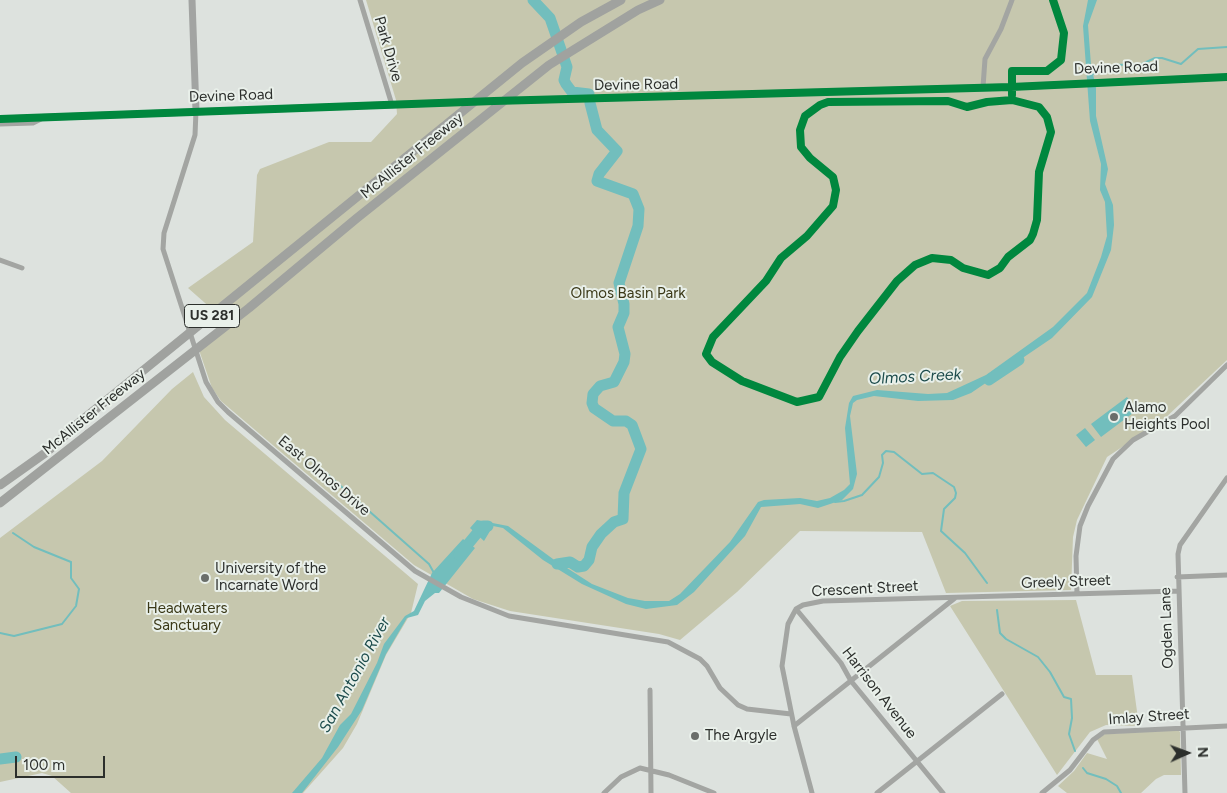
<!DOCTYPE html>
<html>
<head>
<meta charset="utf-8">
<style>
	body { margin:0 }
	#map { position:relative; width:1227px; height:793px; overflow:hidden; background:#dde2de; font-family:Figtree,sans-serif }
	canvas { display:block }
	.north { position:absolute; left:1162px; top:728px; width:50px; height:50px; -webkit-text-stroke:4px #e9f0ea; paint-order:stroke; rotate:88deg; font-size:14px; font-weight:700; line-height:20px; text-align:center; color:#2c2f2c }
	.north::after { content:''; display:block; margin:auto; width:18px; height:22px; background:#2c2f2c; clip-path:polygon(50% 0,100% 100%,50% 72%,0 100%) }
	.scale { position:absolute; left:15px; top:756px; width:90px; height:22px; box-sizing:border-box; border:2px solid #2c2f2c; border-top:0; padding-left:6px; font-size:15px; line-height:18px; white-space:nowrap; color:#2c2f2c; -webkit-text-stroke:4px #e9f0ea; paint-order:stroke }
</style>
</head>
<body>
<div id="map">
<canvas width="1227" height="793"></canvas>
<div class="north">N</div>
<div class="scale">100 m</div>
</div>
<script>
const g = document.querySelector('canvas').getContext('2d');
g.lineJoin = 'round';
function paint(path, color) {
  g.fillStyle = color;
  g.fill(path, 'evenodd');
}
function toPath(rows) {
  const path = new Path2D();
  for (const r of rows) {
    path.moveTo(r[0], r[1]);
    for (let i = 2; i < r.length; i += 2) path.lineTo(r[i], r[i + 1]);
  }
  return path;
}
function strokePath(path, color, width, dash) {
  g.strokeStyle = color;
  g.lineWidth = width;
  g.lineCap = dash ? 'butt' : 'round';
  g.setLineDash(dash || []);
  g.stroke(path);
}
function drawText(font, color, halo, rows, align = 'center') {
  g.font = font + ' Figtree,sans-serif';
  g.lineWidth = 4;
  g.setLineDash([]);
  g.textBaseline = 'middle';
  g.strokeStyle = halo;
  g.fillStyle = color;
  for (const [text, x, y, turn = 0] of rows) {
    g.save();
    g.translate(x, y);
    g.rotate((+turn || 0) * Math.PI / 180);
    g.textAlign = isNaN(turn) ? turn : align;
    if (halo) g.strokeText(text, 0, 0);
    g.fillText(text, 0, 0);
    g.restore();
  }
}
const green = toPath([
	[366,0,1227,0,1227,360,1163,420,1107,457,1077,520,1073,537,1071,590,946,593,922,532,800,531,737,592,680,640,659,634,510,611,473,599,414,565,221,401,212,388,199,350,230,325,188,288,253,242,257,175,260,169,329,142,371,142,397,114,396,100],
	[193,372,204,397,225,420,418,584,411,613,386,655,357,724,343,748,303,793,71,793,52,776,42,773,0,782,0,538,102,461,172,389],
	[1076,600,1096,675,1132,675,1139,726,1106,725,1090,732,1057,775,950,606,962,601],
	[1178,730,1180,732,1181,775,1164,775,1156,779,1141,793,1067,793,1058,786,1074,771,1087,753,1107,759,1097,739,1105,734]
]);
const water = toPath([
	[1088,0,1097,0,1088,25,1091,65,1096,88,1096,116,1108,169,1105,184,1113,205,1114,225,1111,250,1092,297,1052,338,971,393,953,400,918,401,874,396,857,400,853,403,850,416,857,474,853,489,842,500,818,508,800,504,761,507,745,536,694,592,677,605,646,609,626,604,582,584,543,560,503,528,493,526,484,541,470,528,477,520,508,526,553,559,592,584,628,598,645,601,669,601,680,594,730,542,758,502,764,500,800,498,817,501,830,498,844,490,850,484,845,428,849,403,853,396,877,390,928,394,947,393,986,375,1053,327,1087,293,1101,257,1107,236,1105,202,1100,190,1101,164,1090,121,1083,26],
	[1127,397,1137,410,1101,437,1091,424],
	[1085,428,1095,440,1086,447,1076,435],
	[463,539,475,548,439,593,435,593,425,601,418,615,407,618,386,654,362,710,338,747,302,793,292,793,322,758,340,725,351,714,377,663,384,644,405,616,414,611,432,573]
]);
const stream = toPath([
	[1093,74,1115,65,1142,64,1155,58,1162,58,1181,64,1198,49,1227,47],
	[309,458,429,564,434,573],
	[835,502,844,501,862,495,879,477,883,463,882,455,886,451,894,452,922,474,933,473,954,487,956,493,955,498,944,509,941,531,965,553,987,583],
	[997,610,1000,633,1006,639,1038,657,1050,672,1064,697,1071,699,1072,718,1069,734,1075,751],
	[0,633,14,636,62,624,76,606,79,589,71,578,71,562,34,547,13,533],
	[1083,768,1087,773,1106,779,1117,786,1121,793]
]);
const river = toPath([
	[533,0,550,18,567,67,564,80,566,84,572,92,589,94],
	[989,380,1019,360],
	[459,555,483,526,488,526],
	[557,564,570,562,578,567,584,566,589,560,592,547,601,534,614,522,623,519,624,493,641,449,632,425,626,421,613,421,594,408,592,403,593,394,600,386,614,382,624,362,625,354,618,327,624,313,624,304,619,283,638,226,639,209,633,194,597,181,599,174,617,151,597,130,590,103],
	[0,759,16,757]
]);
const street = toPath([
	[360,0,392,105],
	[983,87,985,59,1001,29,1012,0],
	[196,111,195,135,164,233,163,249,206,382,218,402,228,412,415,571,461,597,509,616,668,642,700,659,707,666,720,688,738,705,747,709,791,714],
	[0,124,33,123,41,119],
	[0,260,22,268],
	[1177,577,1227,575],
	[1077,594,1076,556,1080,526,1088,506,1113,459,1133,440,1175,416,1227,365],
	[796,609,841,663,851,681,943,793],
	[650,690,651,793],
	[794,726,955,598],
	[604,793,621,777,640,768,669,775,714,793],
	[812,793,794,726,782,666,788,624,796,609,803,605,823,601,1178,591],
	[877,793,1002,694],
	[1042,793,1070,770,1093,740,1104,732,1227,726],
	[1185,793,1178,554,1180,545,1227,478]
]);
const secondary = toPath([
	[192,0,196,111],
	[0,119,494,101,1011,87,1227,77]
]);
const highway = toPath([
	[0,485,48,451,76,425],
	[0,503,88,434]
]);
const highwayBridge = toPath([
	[76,425,522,63,581,22,621,0],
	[88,434,249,308,357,218,549,65,638,10,660,0]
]);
const cycleway = toPath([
	[1012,95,1012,71,1047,71,1061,60,1064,33,1053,0],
	[1012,100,1039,107,1047,117,1051,132,1039,172,1037,220,1033,234,1030,240,1008,257,1000,268,988,275,963,268,951,260,932,258,915,265,897,281,858,331,840,357,819,397,797,402,742,381,712,362,706,354,713,337,766,281,781,258,807,236,833,206,836,190,833,177,810,158,801,147,800,130,805,116,820,105,828,102,948,101,967,107,987,102,1012,100],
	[0,119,494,101,1011,87,1227,77]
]);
const markers = [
	[1114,417,5,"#6a6e6a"],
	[205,578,5,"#6a6e6a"],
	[695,736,5,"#6a6e6a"]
];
const shields = [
	[212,316,55]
];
const shieldNames = [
	["US 281",212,316]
];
const streetNames = [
	["Park Drive",388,49,74],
	["Devine Road",1116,68,-2],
	["Devine Road",636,85,-1],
	["Devine Road",231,96,-2],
	["McAllister Freeway",412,156,-39],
	["McAllister Freeway",94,412,-39],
	["East Olmos Drive",324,476,40],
	["Greely Street",1066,582,-2],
	["Crescent Street",865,589,-3],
	["Ogden Lane",1167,628,-92],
	["Harrison Avenue",879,693,52],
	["Imlay Street",1149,717,-4]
];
const parkNames = [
	["Olmos Basin Park",628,294],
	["Headwaters",187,609],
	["Sanctuary",187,626]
];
const poiNames = [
	["Alamo",1124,408],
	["Heights Pool",1124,425],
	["University of the",215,569],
	["Incarnate Word",215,586],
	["The Argyle",705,736]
];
const waterNames = [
	["Olmos Creek",915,377,-3],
	["San Antonio River",355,675,-61]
];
paint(green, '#c6c7ae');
paint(water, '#72bebd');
strokePath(stream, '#72bebd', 2);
strokePath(river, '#72bebd', 11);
strokePath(street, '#a3a5a2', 5);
strokePath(secondary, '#a2a4a2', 7);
strokePath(highway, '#a0a29f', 9);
strokePath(highwayBridge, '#a0a29f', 9);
strokePath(cycleway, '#00873e', 8);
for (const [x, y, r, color] of markers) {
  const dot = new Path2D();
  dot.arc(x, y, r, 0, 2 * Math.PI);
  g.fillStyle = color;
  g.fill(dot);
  strokePath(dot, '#e9f0ea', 2);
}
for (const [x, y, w] of shields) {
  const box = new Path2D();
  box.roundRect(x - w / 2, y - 11.5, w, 23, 4);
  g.fillStyle = '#e9f0ea';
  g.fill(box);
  strokePath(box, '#2c2f2c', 1);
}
drawText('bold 14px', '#2c2f2c', null, shieldNames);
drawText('15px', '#2c2f2c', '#e9f0ea', streetNames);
drawText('15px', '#3b3918', '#e9f0ea', parkNames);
drawText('15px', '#2c2f2c', '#e9f0ea', poiNames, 'left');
drawText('italic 16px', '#1d4c4c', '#e9f0ea', waterNames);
</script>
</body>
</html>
